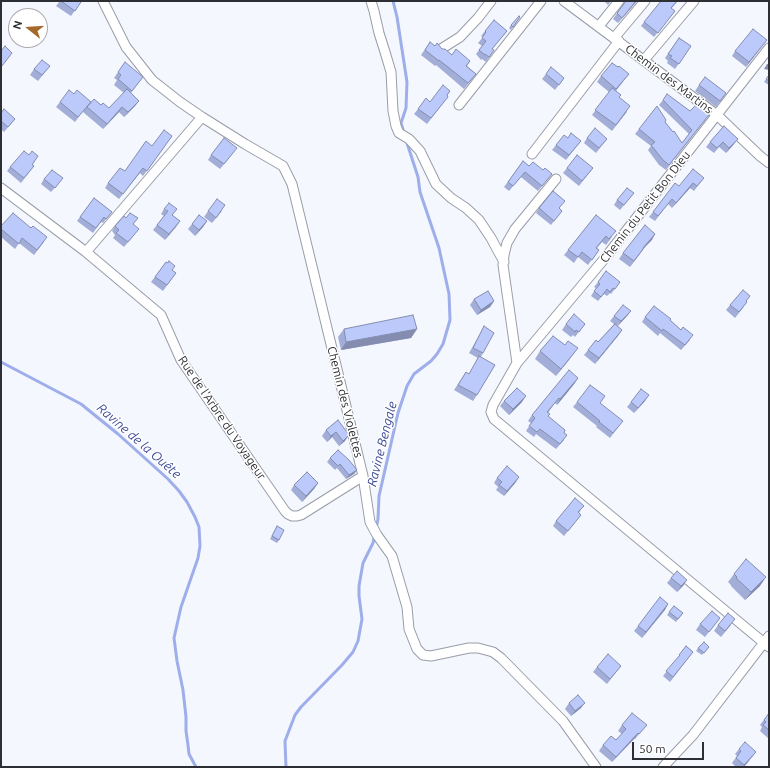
<!DOCTYPE html>
<html>
<head>
<meta charset="utf-8">
<style>
	body { margin:0 }
	#map { position:relative; width:770px; height:768px; overflow:hidden; background:#f4f7fe; font-family:Ubuntu,sans-serif }
	canvas { display:block }
	.frame { position:absolute; inset:0; border:2px solid #2e2f34; pointer-events:none }
	.north { position:absolute; left:8px; top:8px; width:40px; height:40px; box-sizing:border-box; background:#fff; border:1px solid #abacae; border-radius:50%; rotate:287deg; font-size:11px; font-weight:700; line-height:16px; text-align:center; color:#2e2f34 }
	.north::after { content:''; display:block; margin:auto; width:14px; height:18px; background:#a5692c; clip-path:polygon(50% 0,100% 100%,50% 72%,0 100%) }
	.scale { position:absolute; left:632px; top:742px; width:72px; height:18px; box-sizing:border-box; border:2px solid #2e2f34; border-top:0; padding-left:5px; font-size:12px; line-height:14px; white-space:nowrap; color:#2e2f34; -webkit-text-stroke:3px #fff; paint-order:stroke }
</style>
</head>
<body>
<div id="map">
<canvas width="770" height="768"></canvas>
<div class="frame"></div>
<div class="north">N</div>
<div class="scale">50 m</div>
</div>
<script>
const g = document.querySelector('canvas').getContext('2d');
g.lineJoin = 'round';
function toPath(rows) {
  const path = new Path2D();
  for (const r of rows) {
    path.moveTo(r[0], r[1]);
    for (let i = 2; i < r.length; i += 2) path.lineTo(r[i], r[i + 1]);
  }
  return path;
}
function strokePath(path, color, width, dash) {
  g.strokeStyle = color;
  g.lineWidth = width;
  g.lineCap = dash ? 'butt' : 'round';
  g.setLineDash(dash || []);
  g.stroke(path);
}
function paint(path, color) {
  g.fillStyle = color;
  g.fill(path, 'evenodd');
}
function drawText(font, color, halo, rows, align = 'center') {
  g.font = font + ' Ubuntu,sans-serif';
  g.lineWidth = 3;
  g.setLineDash([]);
  g.textBaseline = 'middle';
  g.strokeStyle = halo;
  g.fillStyle = color;
  for (const [text, x, y, turn = 0] of rows) {
    g.save();
    g.translate(x, y);
    g.rotate((+turn || 0) * Math.PI / 180);
    g.textAlign = isNaN(turn) ? turn : align;
    if (halo) g.strokeText(text, 0, 0);
    g.fillText(text, 0, 0);
    g.restore();
  }
}
const stream = toPath([
	[393,1,397,17,407,82,406,108,401,123,404,133],
	[1,362,81,404,118,434,168,479,179,491,187,502,195,517,199,527,200,546,198,558,181,607,174,638,177,661,183,690,186,717,186,731,188,745,189,754,196,767],
	[376,529,378,519,379,496,398,413,407,386,414,374,431,361,437,354,443,344,450,320,449,294,439,248,420,192,418,177,406,140],
	[286,767,285,741,295,715,301,707,342,665,353,652,358,641,362,619,359,596,359,586,363,563,373,543,375,534]
]);
const minor = toPath([
	[103,1,126,47,152,80,180,102,202,117,245,144,283,166,292,184,363,476,370,522,377,535,392,556,407,607,409,629,417,649,423,655,431,656,469,648,478,648,493,652,501,658,563,721,596,767],
	[371,1,374,11,379,33,385,52,391,72,393,111,396,126,399,133,409,139,420,151,436,184,451,198,466,208,479,220,491,238,504,262],
	[564,1,717,115,760,156,769,163],
	[599,26,619,1],
	[614,38,645,1],
	[769,48,605,258,517,363,493,405,491,412,494,419,769,647],
	[441,49,460,37,478,18,491,1],
	[644,60,694,1],
	[459,105,541,1],
	[532,154,619,41],
	[1,188,86,252,161,315,181,360,285,511,288,514,292,516,297,516,301,515,363,476],
	[86,252,202,117],
	[517,363,503,265,504,255,507,243,515,229,556,179],
	[663,767,693,735,769,636]
]);
const wall = toPath([
	[60,1,80,1,81,2,71,16,56,6],
	[604,1,611,1,608,5],
	[625,1,637,1,618,23,613,19,624,3],
	[678,1,671,9,675,11,654,37,641,26,644,22],
	[520,17,511,30,509,28,511,25],
	[485,31,507,31,492,49,494,50,486,62,482,59,481,60,476,54,482,46,478,43,483,37,481,36],
	[679,38,691,46,675,69,667,63,668,61,665,58],
	[767,40,746,67,732,56,735,51],
	[430,42,435,46,442,49,452,55,470,61,467,66,476,74,464,89,436,65,435,66,421,55],
	[50,66,38,81,30,75,34,69],
	[618,67,629,74,616,91,627,112,612,131,592,115,609,92,597,82,601,76],
	[118,72,139,82,131,93,139,101,135,106,124,117,119,112,103,129,83,112,84,110,75,122,56,107,60,102,74,94,91,102,109,108,124,93,114,85,117,80,114,78],
	[546,74,564,78,555,90,542,79],
	[769,75,769,85,764,82],
	[699,85,726,93,716,107,695,91],
	[450,91,447,96,444,102,427,124,414,114,418,109],
	[663,100,690,111,712,111,666,170,659,165,648,150,651,146,635,134,639,129,665,122,682,143,689,134,659,105],
	[1,113,15,119,4,132,1,129],
	[724,126,734,144,726,153,719,147,714,153,706,147,710,142],
	[172,136,143,176,140,173,119,199,105,188,108,183,125,171,152,146],
	[587,138,607,139,596,153,584,143],
	[581,141,566,160,552,150,556,145],
	[233,153,220,169,208,160,211,155],
	[523,161,529,166,543,170,552,174,538,191,521,177,509,191,504,187],
	[32,165,34,166,21,183,7,171,10,167],
	[567,168,593,168,579,186,563,173],
	[704,178,694,191,690,188,672,208,668,204,655,221,649,217,653,212,679,186],
	[44,179,59,183,51,192,41,184],
	[634,193,620,210,614,205,617,200],
	[94,198,112,212,103,223,101,222,93,233,77,221],
	[539,208,559,208,562,211,551,225,536,213],
	[164,209,180,221,165,240,153,230,164,216,161,214],
	[208,211,222,211,212,223,204,217],
	[596,215,612,237,606,245,602,242,597,248,599,250,588,265,578,257,574,263,564,255],
	[207,221,203,227,195,236,188,229,192,224],
	[133,224,135,234,124,247,113,238,115,235,112,231,115,226],
	[1,226,44,242,34,255,19,243,15,249,1,237],
	[655,234,630,267,619,259,623,253],
	[166,262,168,263,172,270,176,273,163,291,151,282],
	[598,282,620,282,611,294,610,293,607,296,604,294,598,301,591,296,596,288,594,287],
	[474,299,494,301,490,307,477,315,470,305],
	[747,301,743,308,735,318,726,310,730,305],
	[631,311,627,316,617,326,622,330,595,364,584,355,588,350,598,342,614,324,610,321,614,316],
	[645,317,670,320,681,330,690,340,681,350,660,333,658,336,642,322],
	[566,324,585,324,575,337,573,335,571,337,562,330],
	[484,326,483,353,481,357,477,395,473,401,454,390,466,372,469,374,478,358,469,353,481,332],
	[344,329,417,329,411,338,341,350,338,337],
	[540,351,572,356,556,376,535,359],
	[575,383,557,405,555,403,548,413,548,416,564,433,564,440,556,449,536,434,534,437,526,431,531,423,528,421,532,415],
	[504,401,522,402,509,415,500,406],
	[645,401,634,413,627,407,631,402],
	[577,402,600,404,619,426,610,438,596,427,597,426,573,407],
	[338,420,345,441,339,446,332,437,327,442,322,436,326,430],
	[330,458,357,470,354,474,346,479,337,468,335,470,327,462],
	[497,478,516,482,504,496,496,490,498,487,494,483],
	[318,483,314,489,302,502,291,490,294,485],
	[581,510,579,513,581,515,564,536,553,526,556,521],
	[277,526,279,540,277,543,270,539],
	[734,574,760,586,745,600,731,586,731,585,728,582],
	[671,578,687,580,677,592,667,583],
	[668,604,642,638,634,631,638,626],
	[674,606,683,613,676,622,667,615],
	[720,618,705,637,696,630,700,624],
	[718,625,731,625,721,637,714,631],
	[686,646,693,652,670,682,663,676,676,660],
	[709,647,702,655,696,651,698,648],
	[621,666,607,684,593,672,597,667],
	[569,703,581,708,571,716,565,709],
	[769,713,769,739,760,731,762,727,760,725],
	[622,725,647,725,635,739,634,739,612,762,599,751,603,745,616,740,622,734,618,731],
	[739,749,756,752,744,767,736,767,732,763,737,756,735,754]
]);
const shadedWall = toPath([
	[636,1,637,1,618,23,622,18],
	[767,40,763,45,746,67,749,62],
	[767,64,769,64,769,70,764,69],
	[139,101,135,106,124,117,128,112],
	[122,107,119,112,103,129,107,124],
	[738,139,734,144,726,153,729,148],
	[693,183,690,188,672,208,676,203],
	[180,221,176,227,165,240,169,234],
	[207,221,203,227,195,236,199,230],
	[655,234,652,240,643,249,630,267,643,248],
	[494,301,490,307,477,315,481,310],
	[631,311,627,316,617,327,621,321],
	[417,329,411,338,341,350,346,342],
	[622,330,618,336,595,364,599,358],
	[578,348,572,356,556,376,561,369],
	[578,378,575,383,557,405,560,399],
	[649,395,645,401,634,413,638,408],
	[526,396,522,402,509,415,513,409],
	[336,432,332,437,327,442,331,436],
	[349,435,345,441,339,446,343,441],
	[357,470,354,474,346,479,349,475],
	[519,477,516,482,504,496,507,491],
	[318,483,314,489,302,502,306,496],
	[766,577,760,586,745,600,751,592],
	[687,580,683,586,677,592,681,586],
	[668,604,665,610,642,638,646,632],
	[585,703,581,708,571,716,575,711],
	[638,733,634,739,612,762,616,757],
	[756,752,744,767,743,767]
]);
const building = toPath([
	[61,1,79,1,81,2,75,11,61,1],
	[626,1,636,1,622,18,617,13,626,1],
	[661,1,677,1,671,8,675,11,658,33,644,22,661,1],
	[519,16,520,17,513,27,511,25,519,16],
	[494,20,507,31,492,49,494,50,489,57,485,54,485,55,479,50,486,41,482,38,486,32,485,31,494,20],
	[753,29,767,40,749,62,735,51,753,29],
	[679,38,691,46,679,64,670,58,672,56,668,54,679,38],
	[430,42,435,46,437,43,442,49,445,49,452,55,456,49,470,61,466,66,476,74,468,83,439,60,439,61,425,50,430,42],
	[5,46,12,53,2,66,1,65,1,51,5,46],
	[42,60,50,66,42,75,34,69,42,60],
	[125,62,143,77,132,91,118,79,121,75,118,72,125,62],
	[612,63,618,67,619,66,629,74,616,89,601,76,612,63],
	[551,67,564,78,559,85,546,74,551,67],
	[769,75,769,81,766,79,769,75],
	[705,77,726,93,720,101,699,85,705,77],
	[443,85,450,91,447,95,448,97,431,118,418,109,426,98,430,102,443,85],
	[612,88,621,95,619,97,630,106,616,125,595,110,612,88],
	[127,89,139,101,128,112,122,107,107,124,87,107,94,99,101,105,103,103,109,108,127,89],
	[69,90,74,94,77,90,91,102,78,117,60,102,69,90],
	[667,94,690,111,699,102,712,111,669,165,663,160,651,145,655,142,639,129,657,106,666,120,665,122,673,132,674,131,682,143,692,130,663,100,667,94],
	[4,109,15,119,8,127,1,121,1,113,4,109],
	[724,126,738,139,729,148,723,142,717,148,710,142,724,126],
	[595,128,607,139,599,148,587,138,595,128],
	[164,130,172,136,147,171,143,168,123,194,108,183,120,168,125,171,146,141,152,146,164,130],
	[571,133,581,141,569,155,556,145,564,135,568,138,571,133],
	[224,138,237,148,224,164,211,155,224,138],
	[24,151,29,155,32,151,38,156,32,165,34,166,24,178,10,167,24,151],
	[577,155,593,168,582,181,567,168,577,155],
	[523,161,529,166,533,162,543,170,545,168,552,174,542,186,525,172,513,186,508,182,523,161],
	[693,169,704,178,697,186,693,183,676,203,672,199,658,216,653,212,675,183,679,186,693,169],
	[52,170,63,178,55,188,44,179,52,170],
	[627,188,634,193,624,205,617,200,627,188],
	[553,191,565,201,559,208,562,211,554,221,539,208,553,191],
	[94,198,112,212,106,219,104,217,96,228,80,217,94,198],
	[217,199,225,205,216,218,208,211,217,199],
	[169,203,177,209,172,215,180,221,169,234,157,225,168,211,164,209,169,203],
	[13,213,31,228,33,226,47,237,37,250,22,238,19,244,1,229,1,226,13,213],
	[130,213,138,218,133,224,139,229,128,242,116,233,119,230,115,226,124,216,126,218,130,213],
	[199,215,207,221,199,230,192,224,199,215],
	[596,215,616,231,609,239,606,236,596,248,599,250,592,260,582,252,578,257,568,250,596,215],
	[645,225,655,234,643,248,643,249,634,261,623,253,645,225],
	[169,261,175,266,172,270,176,273,167,285,155,277,166,262,168,263,169,261],
	[606,271,620,282,615,289,613,288,610,292,607,289,601,297,594,291,600,284,598,282,606,271],
	[743,290,750,296,746,301,747,302,739,312,730,305,743,290],
	[488,291,494,301,481,310,474,299,488,291],
	[623,305,631,311,621,321,614,316,623,305],
	[654,306,671,319,670,320,681,330,683,327,693,335,685,345,663,329,662,331,645,317,654,306],
	[574,314,585,324,579,332,576,330,575,332,566,324,574,314],
	[413,315,417,329,346,342,344,329,413,315],
	[615,324,622,330,599,358,588,350,596,340,598,342,615,324],
	[484,326,494,333,483,353,473,348,484,326],
	[553,336,565,345,568,341,578,348,561,369,540,351,553,336],
	[479,356,495,365,477,395,458,385,466,372,469,374,479,356],
	[569,370,578,378,560,399,559,398,547,412,550,414,548,416,565,430,564,433,567,435,560,444,540,429,537,432,529,426,535,418,532,415,569,370],
	[590,385,605,396,600,403,623,421,613,433,599,422,600,421,577,402,590,385],
	[517,388,526,396,513,409,504,401,517,388],
	[641,389,649,395,638,408,631,402,641,389],
	[338,420,349,435,343,441,336,432,331,436,326,430,338,420],
	[338,450,349,460,357,470,349,475,340,464,338,466,330,458,338,450],
	[507,466,519,477,507,491,499,485,502,482,497,478,507,466],
	[307,472,318,483,306,496,294,485,307,472],
	[575,498,584,506,578,512,581,515,568,531,556,521,575,498],
	[277,526,284,530,279,540,272,536,277,526],
	[746,559,766,577,751,592,736,578,737,577,734,574,746,559],
	[677,571,687,580,681,586,671,578,677,571],
	[660,597,668,604,646,632,638,626,660,597],
	[674,606,683,613,678,619,669,612,674,606],
	[712,611,720,618,709,632,700,624,712,611],
	[728,613,735,619,725,631,718,625,728,613],
	[704,642,709,647,704,653,698,648,704,642],
	[686,646,693,652,673,677,666,671,680,655,679,655,686,646],
	[608,654,621,666,610,679,597,667,608,654],
	[578,695,585,703,575,711,569,703,578,695],
	[632,713,647,725,639,734,638,733,616,757,603,745,611,736,616,740,626,729,622,725,632,713],
	[769,713,769,730,763,725,766,722,764,720,769,713],
	[745,742,756,752,744,765,736,758,741,751,739,749,745,742]
]);
const streetNames = [
	["Chemin des Martins",669,79,37],
	["Chemin du Petit Bon Dieu",645,207,-52],
	["Chemin des Violettes",345,402,76],
	["Rue de l'Arbre du Voyageur",222,418,56]
];
const waterNames = [
	["Ravine de la Ouête",139,441,41],
	["Ravine Bengale",382,444,-76]
];
strokePath(stream, '#9eaeea', 3);
strokePath(minor, '#999da8', 11);
strokePath(minor, '#fff', 9);
paint(wall, '#a2aed8');
paint(shadedWall, '#848db0');
paint(building, '#bccafb');
strokePath(building, '#848db0', 1);
drawText('12px', '#2e2f34', '#fff', streetNames);
drawText('italic 13px', '#3f4c95', '#fff', waterNames);
</script>
</body>
</html>
